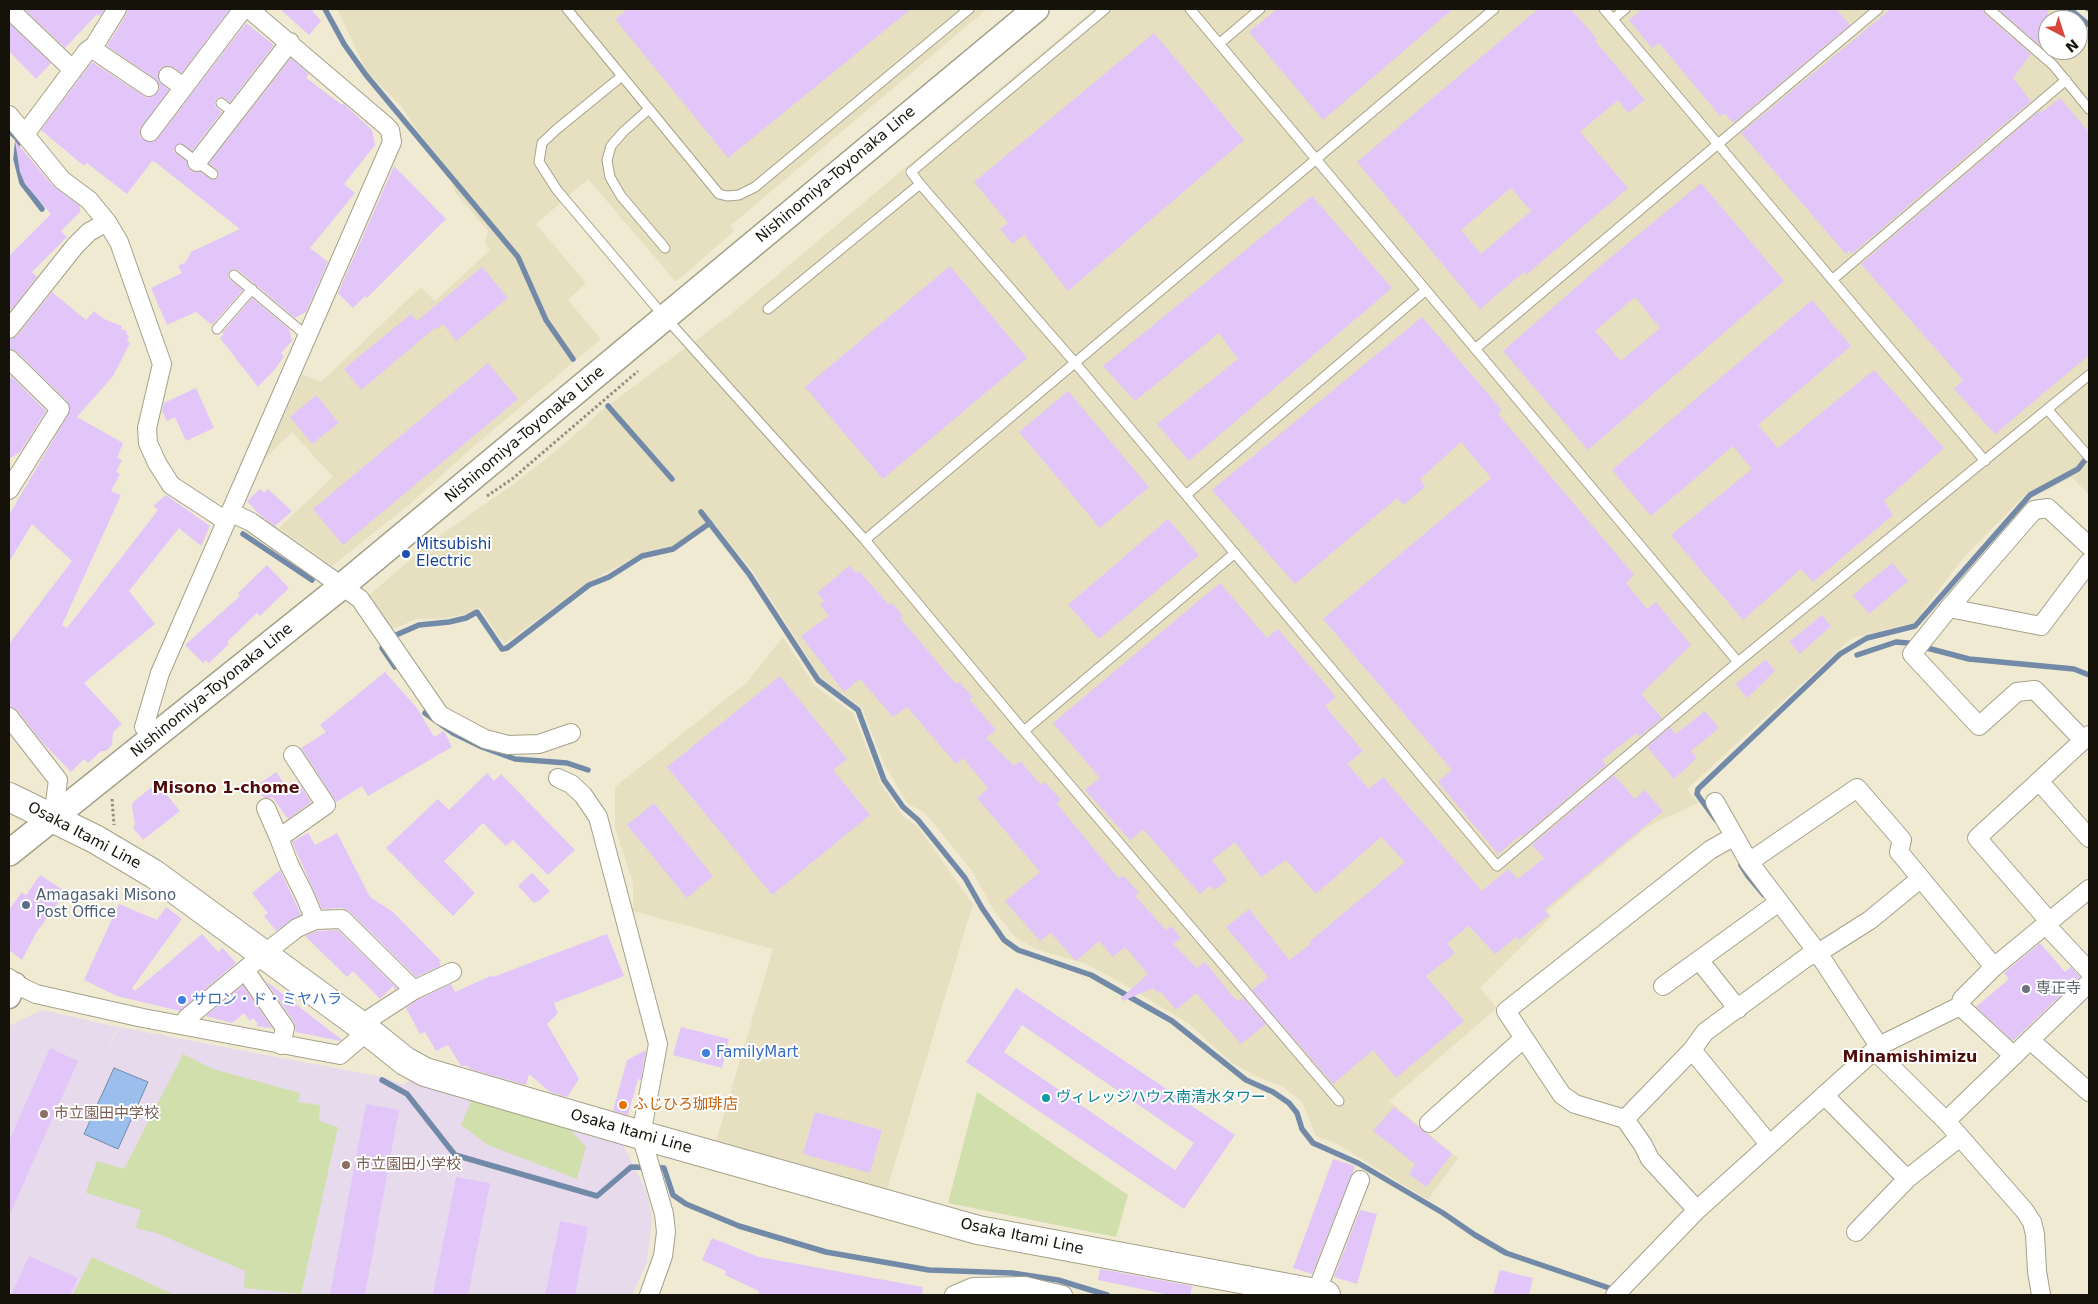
<!DOCTYPE html>
<html>
<head>
<meta charset="utf-8">
<style>
	body { margin:0 }
	#map { position:relative; width:2098px; height:1304px; overflow:hidden; background:#f0ead2; font-family:"DejaVu Sans",sans-serif }
	canvas { display:block }
	.frame { position:absolute; inset:0; border:10px solid #141209; pointer-events:none }
	.north { position:absolute; left:2038px; top:10px; width:50px; height:50px; box-sizing:border-box; background:#fff; border:1px solid #a1a09d; border-radius:50%; rotate:140deg; font-size:14px; font-weight:700; line-height:20px; text-align:center; color:#141209 }
	.north::after { content:''; display:block; margin:auto; width:18px; height:22px; background:#d6483d; clip-path:polygon(50% 0,100% 100%,50% 72%,0 100%) }
</style>
</head>
<body>
<div id="map">
<canvas width="2098" height="1304"></canvas>
<div class="frame"></div>
<div class="north">N</div>
</div>
<script>
const g = document.querySelector('canvas').getContext('2d');
g.lineJoin = 'round';
function paint(path, color) {
  g.fillStyle = color;
  g.fill(path, 'evenodd');
}
function toPath(rows) {
  const path = new Path2D();
  for (const r of rows) {
    path.moveTo(r[0], r[1]);
    for (let i = 2; i < r.length; i += 2) path.lineTo(r[i], r[i + 1]);
  }
  return path;
}
function strokePath(path, color, width, dash) {
  g.strokeStyle = color;
  g.lineWidth = width;
  g.lineCap = dash ? 'butt' : 'round';
  g.setLineDash(dash || []);
  g.stroke(path);
}
function drawText(font, color, halo, rows, align = 'center') {
  g.font = font + ' "DejaVu Sans","Noto Sans JP",sans-serif';
  g.lineWidth = 4;
  g.setLineDash([]);
  g.textBaseline = 'middle';
  g.strokeStyle = halo;
  g.fillStyle = color;
  for (const [text, x, y, turn = 0] of rows) {
    g.save();
    g.translate(x, y);
    g.rotate((+turn || 0) * Math.PI / 180);
    g.textAlign = isNaN(turn) ? turn : align;
    if (halo) g.strokeText(text, 0, 0);
    g.fillText(text, 0, 0);
    g.restore();
  }
}
const built = toPath([
	[337,9,987,9,730,226,734,231,676,282,588,179,536,224,586,283,568,300,601,339,473,447,410,504,332,566,279,528,333,477,292,432,263,461,302,374,321,382,421,287,435,301,490,250,485,243,488,231,455,192,449,170,416,129,401,106,367,72],
	[1094,9,2067,9,2089,28,2089,495,2072,477,2043,492,2028,492,1966,555,1913,623,1852,638,1687,789,1698,803,1648,826,1547,911,1551,917,1480,988,1497,1008,1389,1101,1458,1158,1428,1200,1337,1144,1316,1136,1302,1102,1282,1086,1255,1076,1231,1062,1189,1024,1120,982,1084,963,1038,950,1015,937,993,909,972,871,926,814,908,804,884,764,862,708,821,678,752,570,710,519,673,546,642,553,587,583,504,644,479,607,467,614,439,619,417,619,392,629,368,596,429,543,515,483,568,441,602,410,731,314],
	[2048,20,2078,20,2078,50,2048,50],
	[783,637,815,686,853,713,881,784,903,816,918,827,973,904,887,1189,716,1141,773,949,633,911,633,883,615,828,615,787,746,683]
]);
const education = toPath([
	[42,1010,118,1027,99,1071,119,1027,382,1077,404,1085,412,1077,620,1139,647,1192,652,1219,647,1262,632,1295,9,1295,9,1026]
]);
const green = toPath([
	[183,1054,213,1069,300,1093,298,1102,320,1105,319,1121,338,1127,301,1294,244,1288,245,1271,156,1233,136,1228,141,1210,86,1193,97,1161,124,1169],
	[977,1092,1128,1195,1116,1237,948,1203],
	[472,1099,566,1125,586,1147,577,1179,488,1145,461,1125],
	[92,1257,175,1295,73,1295]
]);
const water = toPath([
	[114,1068,148,1082,118,1149,84,1134,114,1068]
]);
const stream = toPath([
	[325,9,344,44,366,75,518,257,546,320,573,359],
	[2070,9,2089,25],
	[9,131,18,139,16,159,22,183,42,209],
	[608,406,672,479],
	[701,512,749,574,818,680,858,710,884,780,903,807,918,820,965,878,982,908,1004,940,1018,950,1091,975,1172,1021,1246,1080,1273,1092,1289,1103,1297,1113,1302,1129,1313,1143,1358,1163,1443,1213,1475,1235,1506,1253,1612,1289],
	[243,534,312,580],
	[396,635,419,625,449,622,466,618,477,612,502,649,507,648,589,585,609,577,642,556,673,549,710,523],
	[382,648,395,667],
	[1857,655,1896,642,1908,643,1969,659,2074,669,2089,675],
	[425,713,453,733,482,747,515,759,567,763,588,770],
	[1716,820,1697,794,1698,789,1840,654,1867,638,1915,626,2030,495,2078,469,2089,455],
	[1741,865,1748,876,1764,895],
	[382,1080,407,1094,455,1155,597,1196,631,1167,664,1168,673,1195,686,1204,739,1226,826,1252,929,1270,1012,1273,1058,1280,1107,1295]
]);
const building = toPath([
	[24,9,105,9,100,16,97,14,65,48],
	[128,9,230,9,182,73,170,66,163,67,159,70,159,81,169,90,140,130,140,137,148,142,154,142,158,138,246,23,274,45,230,102,222,97,216,99,215,106,222,112,192,151,181,143,175,146,174,152,187,162,191,171,200,172,212,180,218,178,219,171,209,163,291,58,309,74,306,77,309,80,342,105,343,103,372,130,375,145,344,184,355,193,310,248,328,262,306,312,295,318,238,270,232,269,229,271,228,278,243,290,212,325,196,312,167,325,151,288,182,273,178,266,186,262,191,252,240,229,155,162,152,161,127,194,87,163,84,166,41,130,92,62,144,96,149,98,157,93,160,87,155,79,107,46,126,15],
	[280,9,311,9,321,21,309,35],
	[628,9,911,9,728,158,615,19],
	[1277,9,1453,9,1323,120,1249,32],
	[1538,9,1571,9,1597,39,1595,41,1645,100,1628,113,1618,100,1580,132,1628,188,1526,275,1524,272,1480,309,1357,162],
	[1511,188,1531,211,1481,254,1461,230],
	[1643,9,1836,9,1850,25,1733,123,1724,113,1720,116,1659,43,1652,48,1629,20],
	[1891,9,1983,9,1985,14,2031,54,2013,78,2031,101,1852,254,1849,251,1846,254,1741,133],
	[1998,9,2048,9,2048,47,2042,41,2039,45],
	[9,23,51,63,36,79,9,51],
	[1154,33,1244,140,1068,291,1024,235,1012,244,1000,229,1008,223,974,182],
	[2060,98,2089,132,2089,355,1995,434,1954,389,1963,380,1861,264,2039,111,2041,113],
	[15,141,54,187,80,206,80,212,61,231,67,237,32,272,37,277,11,310,9,308,9,256,51,214,25,184,20,172],
	[394,166,446,219,367,298,365,296,353,308,338,293],
	[1701,183,1784,281,1588,450,1503,351,1605,262],
	[1635,297,1660,328,1621,361,1595,331],
	[1312,196,1392,288,1189,461,1157,424,1238,359,1219,333,1135,401,1103,366],
	[950,266,1027,358,883,479,805,387],
	[482,267,508,298,456,341,443,324,438,329,436,327,361,390,344,369,411,314,417,321],
	[52,292,86,320,94,311,104,319,122,326,121,329,127,331,126,334,129,336,127,341,130,343,113,376,77,417,123,443,117,458,122,460,116,472,120,474,111,491,121,495,62,625,67,628,158,510,153,506,166,495,210,526,201,546,179,528,129,591,155,624,84,683,122,724,113,732,112,745,106,751,101,751,88,763,84,759,71,772,42,742,17,710,9,707,9,644,72,561,32,524,9,562,9,515,70,411,67,401,16,351,10,349,10,339,17,336],
	[252,298,289,329,292,341,281,353,284,356,276,368,258,387,220,338,224,334,222,333],
	[1812,300,1851,346,1758,425,1778,448,1874,370,1944,448,1884,501,1893,515,1813,582,1801,569,1743,620,1671,535,1752,469,1733,446,1651,516,1612,470],
	[1422,317,1502,410,1498,414,1634,575,1626,583,1647,609,1656,602,1691,645,1641,694,1662,718,1639,737,1636,733,1602,760,1606,765,1523,836,1521,835,1498,854,1438,782,1452,770,1323,619,1491,478,1461,442,1420,479,1425,487,1403,505,1397,498,1295,584,1212,490],
	[488,363,518,399,343,545,313,509],
	[11,376,46,411,20,452,9,459,9,377,11,379],
	[196,388,214,428,186,441,175,417,167,421,162,411,164,403],
	[1068,391,1149,487,1100,528,1019,432],
	[316,395,339,423,312,444,290,417],
	[260,489,264,493,268,489,292,511,275,526,261,516,247,501],
	[1168,519,1199,555,1099,639,1068,605],
	[1892,563,1908,581,1869,614,1853,595],
	[267,565,289,588,260,616,257,613,227,642,229,644,209,663,206,660,203,663,185,645,240,596,238,593],
	[849,566,856,573,859,571,889,605,892,603,903,616,900,618,956,684,959,682,973,697,969,699,996,730,986,738,1014,766,1020,761,1041,785,1045,782,1061,800,1056,803,1119,879,1123,875,1139,893,1135,896,1166,930,1171,926,1181,938,1173,944,1197,968,1205,962,1233,997,1238,1001,1243,998,1266,1024,1241,1044,1196,993,1176,1010,1160,991,1158,993,1153,988,1123,1001,1121,998,1148,974,1125,947,1113,957,1099,941,1076,961,1051,933,1040,941,1005,901,1040,872,977,798,988,788,963,758,956,764,907,707,893,717,860,679,844,692,801,636,829,616,820,605,824,601,817,593],
	[1220,583,1267,638,1278,629,1336,697,1325,706,1363,751,1347,764,1369,789,1383,777,1482,891,1508,869,1518,879,1544,858,1532,845,1614,775,1635,799,1645,790,1663,811,1544,910,1549,915,1519,940,1516,937,1495,954,1469,926,1447,943,1455,953,1426,976,1464,1021,1396,1078,1373,1050,1333,1084,1252,990,1268,977,1226,927,1249,909,1289,960,1311,944,1309,942,1405,862,1381,837,1316,894,1286,860,1261,877,1235,842,1212,860,1227,880,1215,890,1210,886,1200,894,1143,829,1130,840,1085,790,1100,778,1053,723],
	[1822,615,1831,626,1800,654,1789,642],
	[1766,659,1775,671,1747,698,1736,684],
	[385,672,417,708,434,737,444,731,452,747,368,796,362,786,336,802,301,748,326,732,320,725],
	[780,676,847,759,833,770,870,815,772,895,667,767],
	[1705,711,1719,728,1691,751,1697,758,1674,779,1647,747,1670,727,1676,734],
	[276,772,288,789,298,782,311,802,288,819,273,798,264,798,256,786],
	[487,773,494,781,501,774,575,850,548,875,513,840,506,846,483,823,444,861,475,893,453,916,386,848,438,799,449,810],
	[157,783,180,811,143,840,133,828,135,825,132,805,133,802],
	[654,803,713,876,687,898,627,825],
	[308,833,315,845,337,833,370,897,393,912,441,961,439,962,441,966,416,977,349,911,342,908,322,909,292,842],
	[280,870,301,915,291,920,276,931,264,916,268,913,252,893],
	[532,873,550,891,540,900,534,903,518,886],
	[40,875,66,892,36,933,22,960,9,950,9,910,22,892,26,895],
	[119,904,157,920,166,907,182,919,132,988,135,991,202,934,218,952,223,948,236,963,180,1011,117,996,84,980],
	[338,930,397,988,395,990,393,986,380,999,353,971,347,977,305,936,317,931],
	[607,934,624,976,554,1003,558,1013,547,1024,579,1079,567,1097,550,1092,529,1074,526,1085,470,1069,468,1066,461,1066,448,1045,436,1051,425,1032,420,1034,406,1008,419,999,451,984,455,992,493,975,493,977],
	[2040,943,2065,972,2071,967,2080,977,2014,1040,2012,1040,1976,1007,2009,979,2004,973],
	[266,981,311,1016,342,1040,340,1041,296,1032,294,1022],
	[243,985,272,1028,256,1026,258,1024,253,1018,250,1021,244,1013,232,1023,206,1016],
	[1016,988,1235,1135,1184,1209,966,1062],
	[1022,1025,1194,1143,1175,1170,1004,1052],
	[681,1027,729,1039,722,1068,673,1055],
	[50,1048,78,1061,9,1216,9,1141],
	[646,1050,641,1080,638,1079,628,1115,613,1111,627,1060],
	[366,1104,399,1110,365,1295,330,1295],
	[1394,1107,1452,1154,1426,1187,1409,1174,1415,1164,1373,1131],
	[815,1112,882,1130,870,1173,803,1154],
	[1333,1159,1355,1166,1312,1274,1293,1268],
	[456,1177,490,1183,468,1295,433,1295],
	[1360,1210,1377,1214,1357,1284,1334,1277],
	[560,1221,588,1227,575,1295,545,1295],
	[712,1238,759,1257,923,1287,922,1295,759,1295,759,1291,725,1275,726,1271,702,1260],
	[29,1256,78,1278,70,1295,11,1295],
	[1100,1269,1192,1286,1190,1295,1170,1295,1098,1280],
	[1500,1270,1533,1278,1529,1295,1493,1295]
]);
const path = toPath([
	[2086,9,2089,11],
	[487,496,512,479,638,371],
	[112,799,114,825]
]);
const service = toPath([
	[567,9,719,194,727,196,739,195,755,187,969,9],
	[1190,9,1738,662],
	[1604,9,1985,461],
	[1989,9,2053,65,2089,109],
	[1613,19,1625,9],
	[1220,43,1260,9],
	[622,76,557,129,542,143,539,162,557,190,656,307,865,540,1024,731,1339,1101],
	[221,103,234,113],
	[649,109,623,132,611,146,607,160,610,177,621,196,665,248],
	[180,149,213,174],
	[920,184,1076,364,1497,866,1738,662,2089,375],
	[234,275,307,336],
	[1832,280,2066,80],
	[768,309,920,184,911,172,1105,9],
	[217,329,252,289],
	[1475,349,1878,9],
	[2048,410,2089,457],
	[1186,495,1426,290],
	[865,540,1494,9],
	[1024,731,1235,553]
]);
const minor = toPath([
	[9,9,73,70],
	[91,48,149,87],
	[168,76,183,87],
	[9,115,62,180,89,200,107,222,119,242,162,364,147,428,148,443,157,463,171,485,226,521],
	[150,132,243,9],
	[25,134,87,51,94,46,117,9],
	[197,162,290,42],
	[9,329,75,246,89,232,107,222],
	[9,359,60,409,9,490],
	[230,512,251,522,360,599,440,715,485,739,508,745,539,744,571,733],
	[1949,608,2041,626,2089,562],
	[9,717,58,780,53,818],
	[152,738,144,727,160,673,392,142,390,130,385,125,249,9],
	[2083,740,2035,690,2017,692,1979,726,1912,654,1949,608,2034,510,2048,508,2089,546],
	[558,778,571,784,583,795,598,817,658,1044,641,1135,664,1214,666,1232,663,1256,649,1295],
	[2039,781,2089,838],
	[1715,802,1749,862,1818,953,1879,1046],
	[266,808,279,838,326,805,293,755],
	[279,838,289,864,304,894,315,920],
	[1749,862,1857,788,1902,840,1899,852,1994,967],
	[2049,921,1977,838,2089,735],
	[2046,925,2089,971],
	[1699,960,1738,1009],
	[245,970,285,1028,281,1045],
	[9,978,15,984,36,994,143,1018,340,1055,368,1031],
	[1663,986,1779,902],
	[1960,1006,2014,1056],
	[183,1025,187,1018,264,954,297,928,315,920,342,919,414,990],
	[360,1025,414,990,452,972],
	[2030,1040,2089,1092],
	[1692,1050,1769,1144],
	[1875,1051,1946,1121,2024,1210,2032,1222,2035,1234,2037,1271,2041,1295],
	[1824,1095,1907,1179],
	[1625,1119,1692,1050,1705,1032,1807,957,1818,953,1870,920,1920,879],
	[1946,1121,2089,983],
	[1429,1123,1523,1039],
	[1697,1210,1650,1159,1643,1145,1625,1119,1575,1104,1562,1095,1506,1011,1710,850,1733,837],
	[1856,1232,1907,1179,1960,1137],
	[1316,1293,1360,1180],
	[954,1295,973,1287,1025,1286,1063,1295],
	[1615,1295,1697,1210,1879,1046,1960,1006,1962,999,1994,967,2089,889]
]);
const tertiary = toPath([
	[9,997,15,984]
]);
const secondary = toPath([
	[9,853,342,586,1036,9]
]);
const primary = toPath([
	[9,797,95,839,154,874,360,1025,405,1061,425,1072,641,1135,978,1230,1326,1295]
]);
const markers = [
	[406,554,5,"#1a4fb4"],
	[26,905,5,"#5c6f8a"],
	[2026,989,5,"#6b7280"],
	[182,1000,5,"#3f7fe0"],
	[706,1053,5,"#3f7fe0"],
	[1046,1098,5,"#0f9aa8"],
	[623,1105,5,"#e8710a"],
	[44,1114,5,"#8d6e63"],
	[346,1165,5,"#8d6e63"]
];
const streetNames = [
	["Nishinomiya-Toyonaka Line",836,175,-40],
	["Nishinomiya-Toyonaka Line",525,435,-40],
	["Nishinomiya-Toyonaka Line",212,691,-39],
	["Osaka Itami Line",84,836,28],
	["Osaka Itami Line",631,1132,16],
	["Osaka Itami Line",1022,1237,12]
];
const transitNames = [
	["Mitsubishi",416,545],
	["Electric",416,562]
];
const serviceNames = [
	["Amagasaki Misono",36,896],
	["Post Office",36,913]
];
const worshipNames = [
	["専正寺",2036,989]
];
const shopNames = [
	["サロン・ド・ミヤハラ",192,1000],
	["FamilyMart",716,1053]
];
const cultureNames = [
	["ヴィレッジハウス南清水タワー",1056,1098]
];
const foodNames = [
	["ふじひろ珈琲店",633,1105]
];
const educationNames = [
	["市立園田中学校",54,1114],
	["市立園田小学校",356,1165]
];
const neighbourhoodNames = [
	["Misono 1-chome",226,789],
	["Minamishimizu",1910,1058]
];
paint(built, '#e7e0c0');
paint(education, '#e8daed');
paint(green, '#d1dfad');
paint(water, '#9bbeec');
strokePath(water, '#728aa8', 1);
strokePath(stream, '#728aa8', 5.5);
paint(building, '#e2c6f9');
strokePath(service, '#a6a18a', 11);
strokePath(minor, '#a6a18a', 20);
strokePath(tertiary, '#a6a18a', 25);
strokePath(secondary, '#a6a18a', 28);
strokePath(primary, '#a6a18a', 30);
strokePath(path, '#94907e', 3, [2.5, 2.5]);
strokePath(service, '#fff', 9);
strokePath(minor, '#fff', 18);
strokePath(tertiary, '#fff', 22);
strokePath(secondary, '#fff', 25);
strokePath(primary, '#fff', 28);
for (const [x, y, r, color] of markers) {
  const dot = new Path2D();
  dot.arc(x, y, r, 0, 2 * Math.PI);
  g.fillStyle = color;
  g.fill(dot);
  strokePath(dot, '#fff', 2);
}
drawText('15px', '#141209', '#fff', streetNames);
drawText('15px', '#164399', '#fff', transitNames, 'left');
drawText('15px', '#4e5e75', '#fff', serviceNames, 'left');
drawText('15px', '#5b616d', '#fff', worshipNames, 'left');
drawText('15px', '#366cbe', '#fff', shopNames, 'left');
drawText('15px', '#0d838f', '#fff', cultureNames, 'left');
drawText('15px', '#c56008', '#fff', foodNames, 'left');
drawText('15px', '#785e54', '#fff', educationNames, 'left');
drawText('bold 16px', '#500c09', '#fff', neighbourhoodNames);
</script>
</body>
</html>
